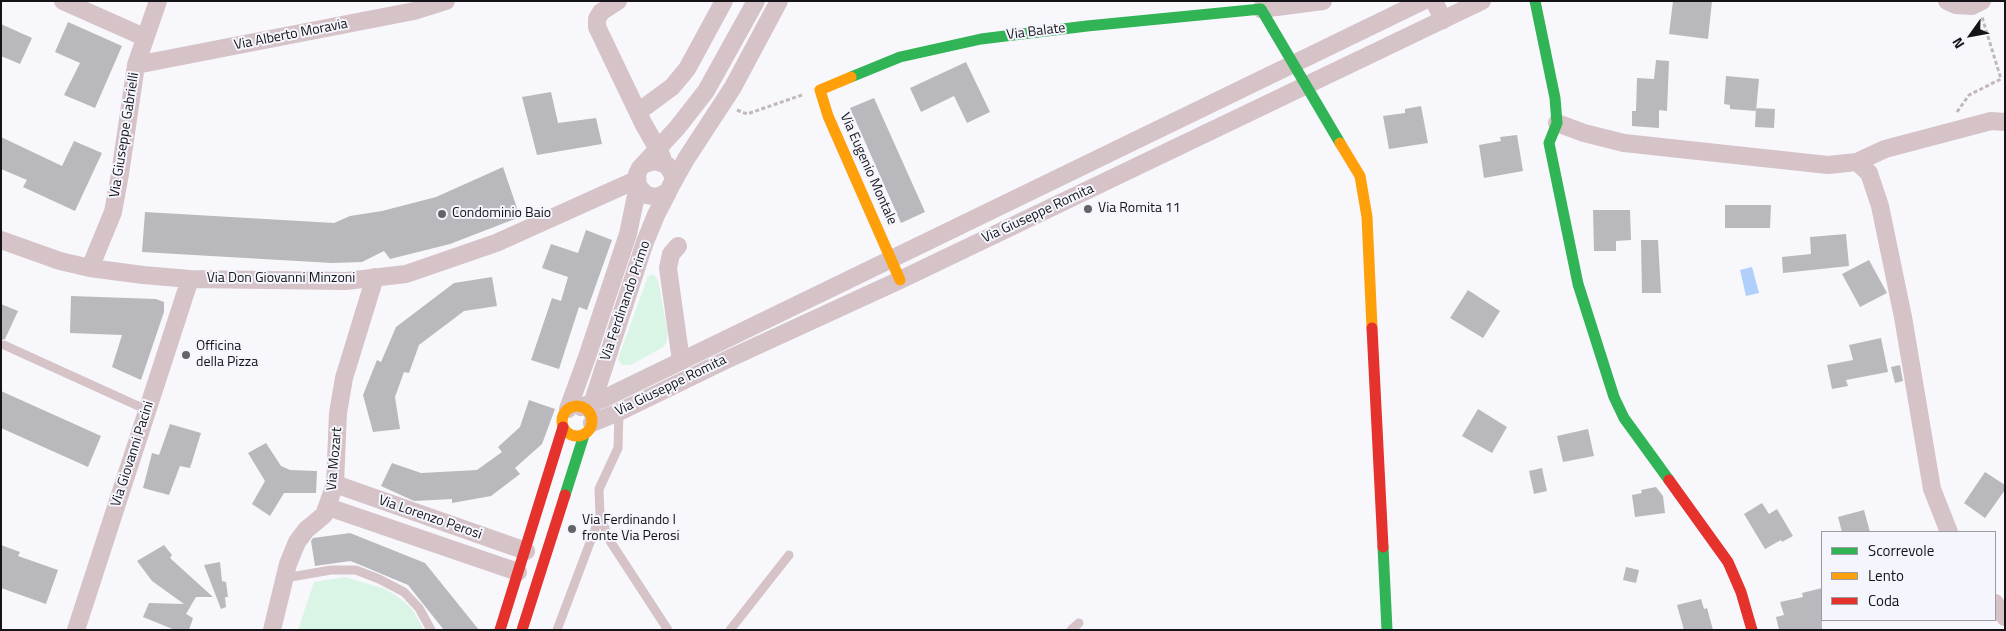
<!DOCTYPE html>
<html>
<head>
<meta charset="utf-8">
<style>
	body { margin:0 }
	#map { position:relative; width:2006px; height:631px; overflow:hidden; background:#f7f7fc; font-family:"Titillium Web",sans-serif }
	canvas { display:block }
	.frame { position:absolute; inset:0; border:2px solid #141418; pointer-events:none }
	.legend { position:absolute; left:1821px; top:531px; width:175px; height:90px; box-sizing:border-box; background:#f5f5fe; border:1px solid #9b9ba2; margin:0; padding:6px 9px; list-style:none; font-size:15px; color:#141418 }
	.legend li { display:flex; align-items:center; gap:10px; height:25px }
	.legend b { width:25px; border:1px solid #9b9ba2 }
	.north { position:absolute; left:1946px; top:10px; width:50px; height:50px; -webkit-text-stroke:4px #f5f5fe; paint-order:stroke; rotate:238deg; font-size:14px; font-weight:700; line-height:20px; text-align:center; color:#141418 }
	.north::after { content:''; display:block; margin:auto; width:18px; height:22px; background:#141418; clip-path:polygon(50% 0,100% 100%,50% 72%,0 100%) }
</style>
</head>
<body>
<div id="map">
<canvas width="2006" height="631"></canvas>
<div class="frame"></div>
<ul class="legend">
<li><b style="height:6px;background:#30b455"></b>Scorrevole</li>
<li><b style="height:6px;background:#ff9f0a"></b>Lento</li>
<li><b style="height:6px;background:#e5322d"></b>Coda</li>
</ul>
<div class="north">N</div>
</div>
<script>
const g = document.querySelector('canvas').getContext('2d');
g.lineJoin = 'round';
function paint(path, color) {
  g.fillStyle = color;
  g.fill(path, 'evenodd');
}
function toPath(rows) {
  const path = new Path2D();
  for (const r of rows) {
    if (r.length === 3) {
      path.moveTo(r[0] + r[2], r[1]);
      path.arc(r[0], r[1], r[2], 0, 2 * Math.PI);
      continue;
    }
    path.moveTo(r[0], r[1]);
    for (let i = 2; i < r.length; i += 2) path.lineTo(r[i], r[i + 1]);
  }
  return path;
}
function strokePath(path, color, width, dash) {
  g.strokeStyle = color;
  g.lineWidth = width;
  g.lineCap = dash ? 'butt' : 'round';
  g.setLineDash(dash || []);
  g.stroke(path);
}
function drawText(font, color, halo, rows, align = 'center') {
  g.font = font + ' "Titillium Web",sans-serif';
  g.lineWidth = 4;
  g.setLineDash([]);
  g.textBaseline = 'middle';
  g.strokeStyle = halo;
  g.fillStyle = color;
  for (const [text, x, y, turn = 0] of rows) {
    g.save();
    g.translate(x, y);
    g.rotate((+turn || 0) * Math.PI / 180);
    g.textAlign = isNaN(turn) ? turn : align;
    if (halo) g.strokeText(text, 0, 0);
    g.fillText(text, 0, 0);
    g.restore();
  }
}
const green = toPath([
	[653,274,658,280,668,334,666,343,663,347,631,365,622,365,618,359,648,276],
	[345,577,385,589,398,597,412,609,424,630,298,630,314,582]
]);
const water = toPath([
	[1752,267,1759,293,1746,296,1740,270]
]);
const building = toPath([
	[1673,1,1712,1,1708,39,1669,34],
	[68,22,122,46,95,108,64,95,80,63,55,52],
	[1,24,32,38,20,64,1,56],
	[1656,60,1669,61,1667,111,1659,110,1659,128,1632,126,1632,111,1636,111,1637,78,1654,79],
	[966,62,990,112,967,123,954,96,921,112,910,88],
	[1726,76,1759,79,1756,111,1730,109,1730,105,1724,104],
	[551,92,558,123,596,118,602,144,537,155,522,97],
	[874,98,925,212,901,223,850,108],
	[1421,106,1428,143,1389,149,1383,116,1405,113,1405,109],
	[1756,108,1775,109,1774,128,1755,127],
	[1517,135,1523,171,1484,178,1479,145,1501,141,1500,137],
	[1,137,62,166,74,141,102,153,75,211,23,187,27,180,1,169],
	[503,167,520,217,450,244,390,259,384,251,362,262,332,263,142,252,145,212,334,223,350,216,382,211,436,197],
	[1725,205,1771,205,1770,228,1725,228],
	[1593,210,1630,210,1631,240,1616,241,1616,251,1594,251],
	[586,230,612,240,587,310,579,307,559,369,531,360,552,298,561,301,568,277,542,268,551,244,578,253],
	[1846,234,1849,266,1783,273,1782,257,1811,254,1810,237],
	[1641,240,1658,240,1661,293,1642,293],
	[1869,260,1887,293,1860,307,1842,274],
	[492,277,497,306,464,311,419,345,409,373,404,372,395,397,400,429,373,432,363,395,377,360,381,362,396,327,454,283],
	[1468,290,1500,311,1483,338,1450,318],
	[71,296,156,299,164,302,164,312,141,380,112,367,122,335,70,333],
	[1,304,18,311,5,339,1,340],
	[1881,338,1888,372,1846,380,1848,386,1832,389,1827,365,1853,360,1849,345],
	[1900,365,1903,381,1895,383,1891,367],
	[1,391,101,436,88,467,1,428],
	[529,400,555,409,542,444,515,468,520,474,491,496,452,503,452,499,414,501,381,486,392,463,421,473,477,470,502,452,498,447,520,427],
	[1478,409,1507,427,1492,453,1462,436],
	[170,424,201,433,190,468,180,466,169,495,143,488,152,453,159,455],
	[1588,429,1594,456,1563,462,1557,436],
	[266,443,281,466,290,470,317,471,316,493,284,493,270,516,252,504,265,481,248,453],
	[1542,468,1547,491,1534,494,1529,471],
	[1985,472,2005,485,2005,490,1985,518,1964,503],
	[1656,487,1663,496,1665,513,1635,517,1632,495,1642,493,1641,490],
	[1762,503,1769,514,1777,509,1793,536,1782,542,1781,540,1765,549,1744,514],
	[1864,510,1870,532,1842,532,1838,517],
	[350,533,425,563,479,630,444,630,408,585,358,564,350,561,315,566,311,541,313,538],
	[1,545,20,552,18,556,58,570,46,604,1,588],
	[164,545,172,555,170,558,213,597,196,597,186,614,193,618,189,630,175,630,143,617,149,603,184,604,152,581,137,561],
	[220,562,222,581,226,582,228,597,225,597,226,607,221,609,204,565],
	[1626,567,1639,570,1636,583,1623,580],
	[1822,588,1822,630,1779,630,1776,617,1784,615,1780,602,1803,597,1802,593],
	[1701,599,1704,609,1707,608,1713,630,1684,630,1677,605]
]);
const path = toPath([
	[737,110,747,114,802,95],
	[1957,112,1969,95,2001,79,1982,17]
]);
const lane = toPath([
	[4,345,147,410],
	[619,412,618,448,599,489,600,516,610,541,668,630],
	[285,578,331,570,356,570,379,579,404,592,419,608,431,630],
	[557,630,600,516],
	[730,630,789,555],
	[1071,630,1079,623]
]);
const street = toPath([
	[63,1,144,37],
	[618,1,601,12,597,19,597,27,643,123,662,157],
	[1434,1,1443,20],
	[1947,1,1956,5,1972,6,1982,1],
	[1261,9,1323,1],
	[136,65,414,11,446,1],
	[638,112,672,87,687,69,724,1],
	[1557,123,1584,133,1624,143,1828,165,1857,162,1885,149,1991,121,2005,122],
	[1857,162,1869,173,1880,206,1903,317,1932,489,1949,532],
	[644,164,655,161,667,165,673,175,673,181,668,192,657,197,646,195,638,186,637,174,640,168,677,128,706,91,756,1],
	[671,186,686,159,733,87,779,1],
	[1,240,60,261,90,268,143,275,190,279,346,281,406,274,496,243,636,180],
	[678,246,671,254,668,268,681,361],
	[90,268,113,212,120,174,136,65,158,1],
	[581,407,605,398,1423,1],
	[568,409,587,357,628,234,638,186],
	[590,410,645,242,656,215,668,192],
	[592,423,619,412,726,360,900,280,1482,1],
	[335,484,526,551],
	[328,507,518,572],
	[1995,603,2005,617],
	[76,630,190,279],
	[272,630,288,564,297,542,306,530,324,515,335,484,338,413,344,378,375,277]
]);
const fast = toPath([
	[1535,1,1555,98,1557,123,1549,143,1578,284,1614,397,1624,418,1669,480],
	[851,77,900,57,981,39,1087,26,1261,9,1340,143],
	[565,495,584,435],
	[1383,547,1387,630]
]);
const slow = toPath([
	[851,77,820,90,828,116,900,280],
	[1340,143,1360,176,1367,217,1372,328],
	[577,421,15]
]);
const jam = toPath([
	[1372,328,1383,547],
	[1669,480,1728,562,1741,592,1752,630],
	[500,630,563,427],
	[522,630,565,495]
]);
const markers = [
	[1088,209,5,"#636368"],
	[442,214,5,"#636368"],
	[186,355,5,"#636368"],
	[572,529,5,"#636368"]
];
const streetNames = [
	["Via Balate",1036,32,-7],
	["Via Alberto Moravia",291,35,-11],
	["Via Giuseppe Gabrielli",125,135,-81],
	["Via Eugenio Montale",868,169,66],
	["Via Giuseppe Romita",1038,214,-25],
	["Via Don Giovanni Minzoni",281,279],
	["Via Ferdinando Primo",626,301,-71],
	["Via Giuseppe Romita",671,386,-26],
	["Via Giovanni Pacini",133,454,-72],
	["Via Mozart",335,459,-85],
	["Via Lorenzo Perosi",430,518,19]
];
const poiNames = [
	["Via Romita 11",1098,209],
	["Condominio Baio",452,214],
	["Officina",196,347],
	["della Pizza",196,363],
	["Via Ferdinando I",582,521],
	["fronte Via Perosi",582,537]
];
paint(green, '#daf4e5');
paint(water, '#b0cffb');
paint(building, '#b9b9bd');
strokePath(path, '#c2b8bc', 3, [4, 2.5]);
strokePath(lane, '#d5c3c8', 9);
strokePath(street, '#d5c3c8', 18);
strokePath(fast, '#30b455', 11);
strokePath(slow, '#ff9f0a', 11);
strokePath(jam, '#e5322d', 11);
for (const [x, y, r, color] of markers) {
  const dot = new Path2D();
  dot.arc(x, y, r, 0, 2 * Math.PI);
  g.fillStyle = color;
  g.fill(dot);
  strokePath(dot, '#f5f5fe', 2);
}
drawText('14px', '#141418', '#f5f5fe', streetNames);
drawText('14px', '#141418', '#f5f5fe', poiNames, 'left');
</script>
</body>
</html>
